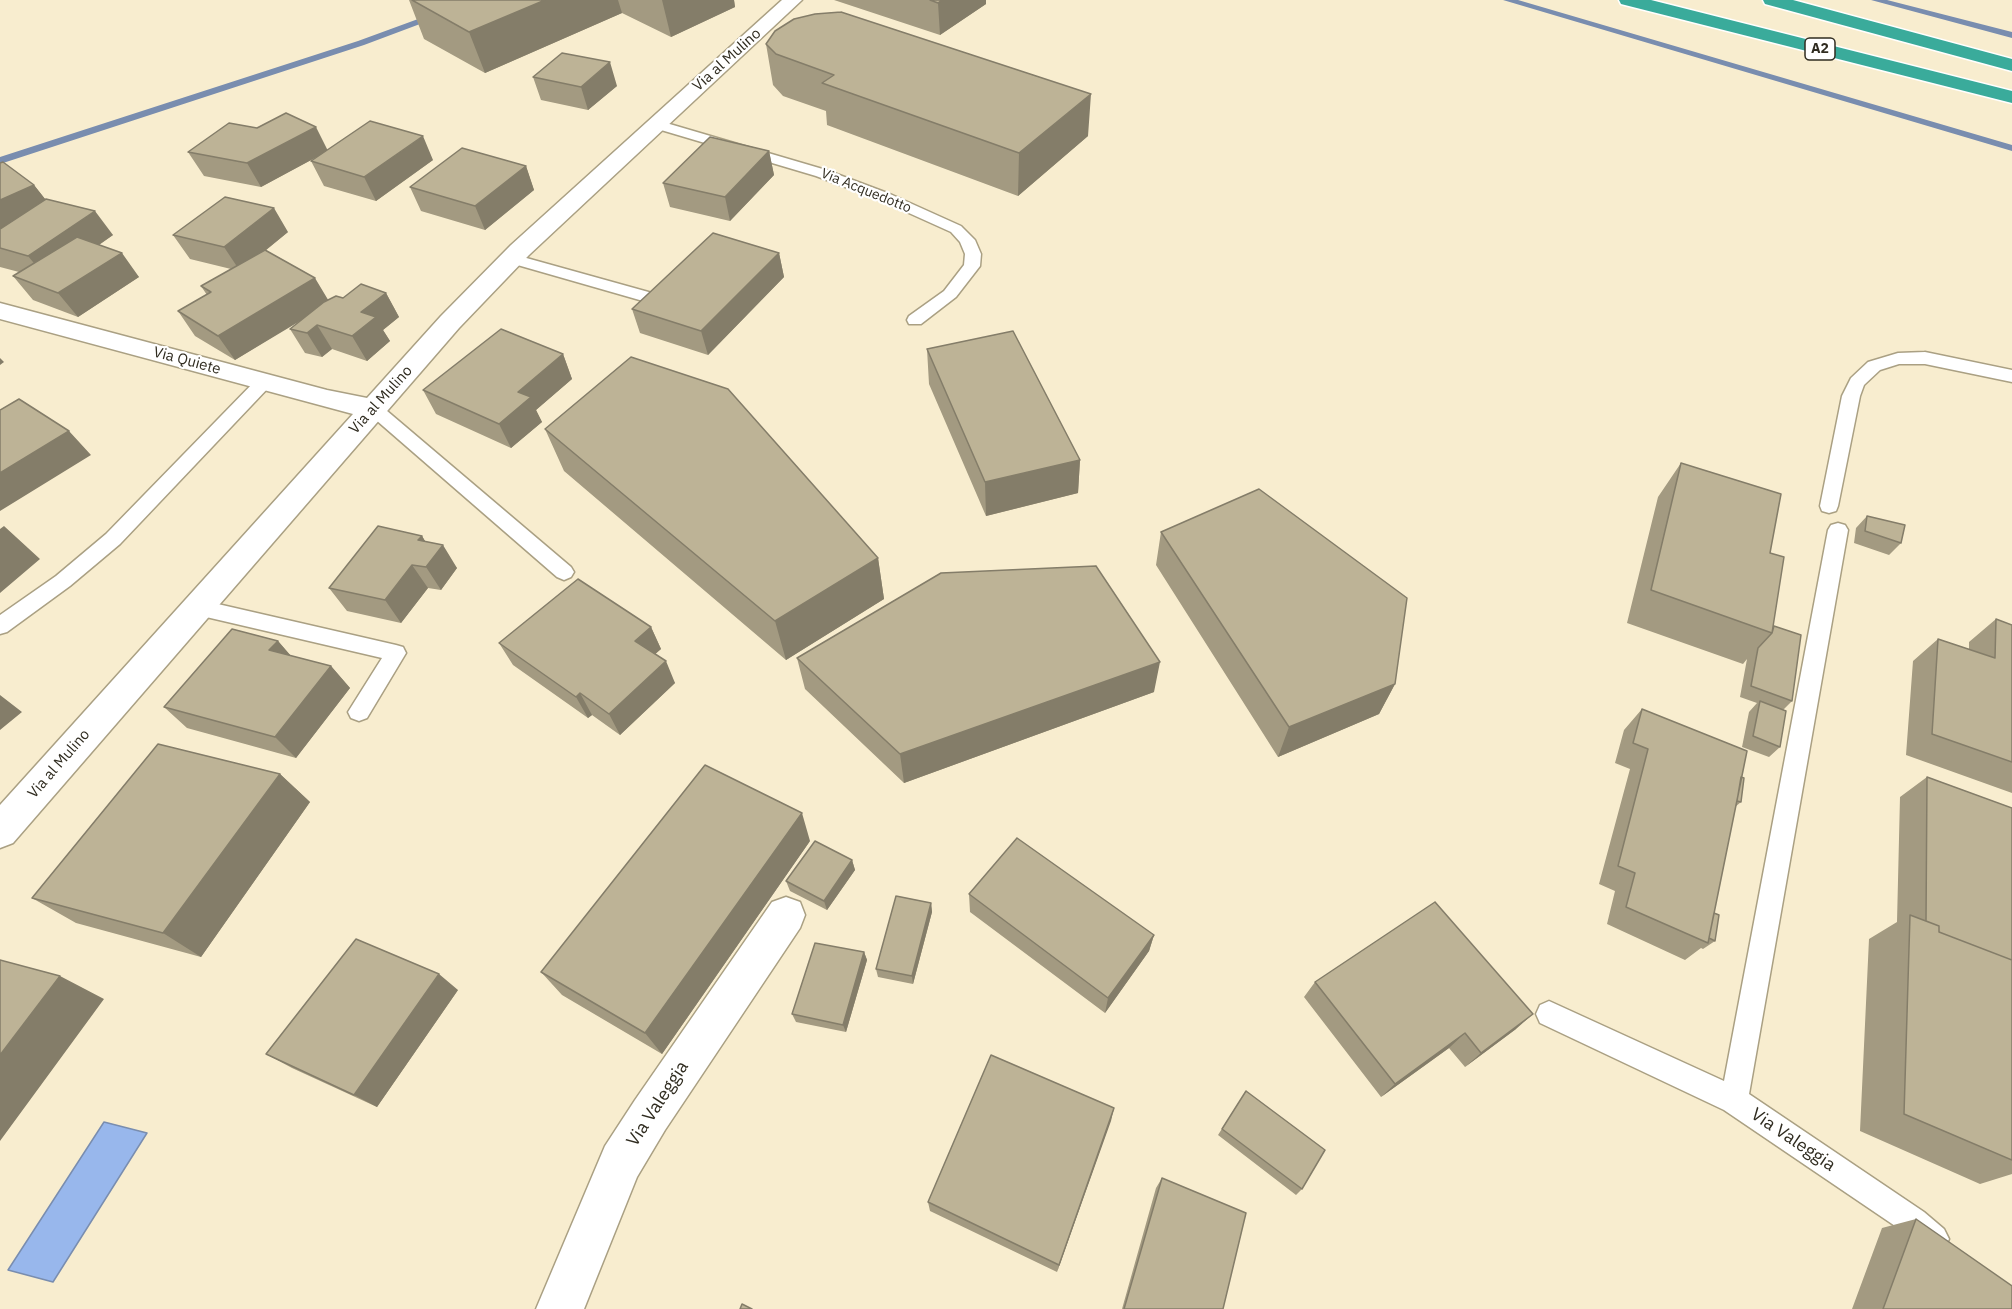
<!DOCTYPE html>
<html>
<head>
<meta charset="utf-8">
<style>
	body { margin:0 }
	canvas { display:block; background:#f8edcf }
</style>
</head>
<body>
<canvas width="2012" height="1309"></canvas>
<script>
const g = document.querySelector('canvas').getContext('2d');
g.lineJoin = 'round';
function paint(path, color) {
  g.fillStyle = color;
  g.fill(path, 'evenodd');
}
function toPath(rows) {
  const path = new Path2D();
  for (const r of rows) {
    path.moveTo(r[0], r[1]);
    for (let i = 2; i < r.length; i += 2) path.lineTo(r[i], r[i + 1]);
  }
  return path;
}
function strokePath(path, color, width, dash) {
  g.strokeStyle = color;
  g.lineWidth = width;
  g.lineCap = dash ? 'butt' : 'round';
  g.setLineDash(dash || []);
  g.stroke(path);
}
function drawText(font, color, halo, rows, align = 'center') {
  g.font = font + ' "IBM Plex Sans",sans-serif';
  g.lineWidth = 4.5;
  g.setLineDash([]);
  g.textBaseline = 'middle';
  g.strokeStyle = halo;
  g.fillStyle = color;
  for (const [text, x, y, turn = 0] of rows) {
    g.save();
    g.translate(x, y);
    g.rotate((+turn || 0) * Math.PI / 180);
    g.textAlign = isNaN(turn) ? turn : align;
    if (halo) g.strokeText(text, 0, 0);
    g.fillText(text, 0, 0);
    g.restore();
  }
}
const water = toPath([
	[104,1122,147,1133,53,1282,8,1270,104,1122]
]);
const stream = toPath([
	[470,0,484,0,364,45,0,164,0,157,358,41,470,0],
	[1503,0,1518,0,2012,145,2012,151,1503,0],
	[1871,0,1887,0,2012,32,2012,38,1871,0]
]);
const service = toPath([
	[656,120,826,170,890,194,961,226,975,240,981,254,980,266,956,297,921,324,909,324,907,320,909,316,944,291,964,265,965,254,960,242,951,232,880,200,816,176,651,127,649,124,651,121,656,120],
	[512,254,670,298,672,302,664,307,507,262,504,259,512,254],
	[1925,352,2012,370,2012,382,1925,364,1899,364,1880,370,1864,385,1860,396,1838,506,1836,511,1829,513,1822,511,1820,506,1842,396,1851,378,1868,362,1898,353,1925,352],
	[264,376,270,378,273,382,270,386,120,544,70,586,7,632,0,634,0,615,56,576,106,534,258,378,264,376],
	[374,403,380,405,571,567,574,572,571,577,564,580,557,577,368,413,365,409,368,405,374,403],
	[1838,523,1845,525,1848,530,1749,1094,1924,1212,1944,1229,1949,1239,1944,1249,1934,1254,1924,1249,1904,1232,1724,1110,1540,1023,1536,1014,1540,1005,1549,1001,1724,1081,1828,530,1831,525,1838,523],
	[196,599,396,645,403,647,406,653,367,718,359,721,351,718,348,712,382,658,189,613,186,607,189,601,196,599]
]);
const minor = toPath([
	[782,0,802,0,529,255,459,328,13,843,0,848,0,805,353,414,0,319,0,303,327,390,367,398,441,316,511,245,782,0],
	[786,897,800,902,805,915,800,928,665,1130,637,1177,584,1309,536,1309,605,1146,635,1100,772,902,786,897]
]);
const motorway = toPath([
	[1619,0,1651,0,2012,91,2012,103,1621,4,1619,0],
	[1763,0,1793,0,2012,59,2012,71,1765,4,1763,0]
]);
const wall = toPath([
	[409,0,734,0,735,7,671,37,622,13,485,73,424,39],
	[834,0,986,0,986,4,940,35],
	[766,44,1088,136,1018,196,827,125,826,111,783,96,773,85],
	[533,77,617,86,588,110,541,100],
	[328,150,433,160,376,201,324,186,311,161,320,155,261,187,204,176,188,152],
	[769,151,774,175,730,221,670,207,663,183],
	[0,163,34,185,45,199,113,235,99,245,139,277,78,317,33,300,13,276,19,272,0,267],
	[526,166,534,190,485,230,421,211,410,187],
	[288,232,265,251,328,300,386,293,399,317,383,330,390,341,367,361,332,349,322,357,305,353,290,329,303,318,235,360,195,336,178,311,207,295,201,286,231,269,190,259,173,235],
	[779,253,784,277,708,355,640,333,632,309],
	[927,349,1080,460,1078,493,986,516,929,384],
	[563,354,572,379,536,410,542,422,511,448,436,414,423,390],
	[545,429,878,558,884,599,786,660,564,471],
	[1681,463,1770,553,1774,626,1792,701,1783,710,1780,747,1769,757,1742,747,1749,712,1757,703,1740,697,1747,659,1743,664,1627,623,1658,497],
	[1867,516,1901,543,1889,555,1854,543,1856,528],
	[1161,532,1395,684,1379,714,1278,757,1156,565],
	[422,536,425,541,457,568,441,590,428,588,401,623,347,611,329,588],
	[1996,619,2012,625,2012,793,1906,755,1913,661,1938,639,1969,649,1969,642],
	[651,627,661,649,655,654,675,683,620,735,592,715,588,718,513,665,499,643],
	[278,641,291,656,331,666,350,688,296,758,187,728,164,707],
	[797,658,1154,692,904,783,805,689],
	[1642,709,1741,777,1741,802,1735,807,1714,913,1715,941,1703,949,1701,948,1685,960,1607,924,1615,891,1599,884,1630,769,1615,763,1624,730],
	[280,774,310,802,201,957,76,923,32,898],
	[1927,777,2012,808,2012,1174,1980,1184,1860,1131,1869,939,1897,922,1900,797],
	[810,841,662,1054,562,995,541,972],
	[852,860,855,870,827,910,790,891,786,881],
	[969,894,1154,935,1149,951,1105,1013,970,912],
	[931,903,932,912,913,984,878,977,876,969],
	[864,952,867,960,846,1032,796,1022,792,1014],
	[1315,982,1516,1029,1465,1067,1449,1048,1381,1097,1304,997],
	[458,990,377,1107,292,1068,266,1054],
	[1246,1091,1302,1189,1296,1195,1218,1135],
	[1114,1108,1057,1272,930,1211,928,1202],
	[1162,1178,1223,1309,1122,1309,1156,1188],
	[1916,1219,2012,1309,1852,1309,1882,1228]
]);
const shadedWall = toPath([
	[545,0,618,0,622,13,485,73,469,32],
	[662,0,734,0,735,7,671,37],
	[942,0,986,0,986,4,940,35,938,3],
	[610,62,617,86,588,110,581,87],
	[1091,94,1088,136,1018,196,1019,153],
	[316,127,328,151,261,187,247,163],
	[423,136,433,160,376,201,364,177],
	[769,151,774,175,730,221,725,197],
	[526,166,534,190,485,230,475,206],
	[34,185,53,209,0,233,0,200],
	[274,208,288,232,240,271,224,247],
	[95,211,113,235,48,280,28,256],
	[122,253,139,277,78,317,58,293],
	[779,253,784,277,708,355,701,331],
	[315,278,330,303,235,360,218,336],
	[386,293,399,317,383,330,390,341,367,361,352,336,361,312],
	[317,325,332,349,322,357,307,333],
	[563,354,572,379,536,410,542,422,511,448,499,424,518,392],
	[0,358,4,362,0,365],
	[69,431,91,455,0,511,0,473],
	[1080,460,1078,493,986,516,985,482],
	[4,526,40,559,0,593,0,529],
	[422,536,434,556,443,545,457,568,441,590,426,567,418,540],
	[878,558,884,599,786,660,775,621],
	[412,565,428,588,401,623,385,600],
	[651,627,661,649,645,663,635,641],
	[278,641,297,663,269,650],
	[666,661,675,683,620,735,609,714],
	[1160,662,1154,692,904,783,900,754],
	[331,666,350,688,296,758,275,737],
	[1395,684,1379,714,1278,757,1289,727],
	[580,693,592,715,588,718,576,697],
	[0,695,22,712,0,730],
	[280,774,310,802,201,957,163,933],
	[802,813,810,841,662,1054,645,1033],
	[852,860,855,870,827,910,824,901],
	[931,903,932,912,913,984,912,976],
	[1154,935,1149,951,1105,1013,1108,998],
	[864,952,867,960,846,1032,843,1025],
	[439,974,458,990,377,1107,354,1095],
	[60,976,104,999,0,1141,0,1055],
	[1533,1014,1516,1029,1465,1067,1481,1053],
	[1465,1033,1449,1048,1381,1097,1395,1084],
	[1114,1108,1111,1121,1057,1272,1059,1265]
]);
const building = toPath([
	[412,0,545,0,469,32,412,0],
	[930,0,942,0,938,3,930,0],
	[841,12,1091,94,1019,153,822,83,834,75,776,54,766,44,775,31,794,19,815,14,841,12],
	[562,53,610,62,581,87,533,77,562,53],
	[286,113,316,127,247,163,188,152,229,123,257,128,286,113],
	[370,121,423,136,364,177,311,161,370,121],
	[710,137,769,151,725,197,663,183,710,137],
	[462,148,526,166,475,206,410,187,462,148],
	[3,162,34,185,0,200,0,163,3,162],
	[225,197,274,208,224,247,173,235,225,197],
	[46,199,95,211,28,256,0,248,0,229,46,199],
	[713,233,779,253,701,331,632,309,713,233],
	[77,237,122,253,58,293,13,276,77,237],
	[265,250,315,278,218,336,178,311,211,292,201,286,265,250],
	[361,284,386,293,361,312,376,317,352,336,317,325,307,333,290,329,324,302,336,296,343,298,361,284],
	[501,329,563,354,518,392,531,397,499,424,423,390,501,329],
	[1013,331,1080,460,985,482,927,349,1013,331],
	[631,357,728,389,878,558,775,621,545,429,631,357],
	[19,399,69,431,0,473,0,410,19,399],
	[1681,463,1781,494,1770,553,1784,557,1772,633,1651,590,1681,463],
	[1259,489,1407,598,1395,684,1289,727,1161,532,1259,489],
	[1867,516,1905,525,1901,543,1865,531,1867,516],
	[378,526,422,536,418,540,443,545,426,567,412,565,385,600,329,588,378,526],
	[1096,566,1160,662,900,754,797,658,941,573,1096,566],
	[578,579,651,627,635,641,666,661,609,714,580,693,576,697,499,643,578,579],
	[1996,619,2012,625,2012,762,1932,734,1938,639,1995,658,1996,619],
	[1774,626,1801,635,1792,701,1751,686,1758,648,1772,633,1774,626],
	[232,629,278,641,269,650,331,666,275,737,164,707,232,629],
	[1760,701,1786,711,1780,747,1753,736,1760,701],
	[1642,709,1747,751,1708,943,1626,907,1635,873,1618,866,1648,749,1633,743,1642,709],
	[158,744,280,774,163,933,32,898,158,744],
	[705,765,802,813,645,1033,541,972,705,765],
	[1741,777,1744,778,1741,802,1737,801,1741,777],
	[1927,777,2012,808,2012,960,1939,932,1939,926,1926,921,1927,777],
	[1017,838,1154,935,1108,998,969,894,1017,838],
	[815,841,852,860,824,901,786,881,815,841],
	[896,896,931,903,912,976,876,969,896,896],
	[1435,902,1533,1014,1481,1053,1465,1033,1395,1084,1315,982,1435,902],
	[1714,913,1719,915,1715,941,1709,938,1714,913],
	[1910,915,1939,926,1939,932,2012,960,2012,1160,1904,1114,1910,915],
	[356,939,439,974,354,1095,266,1054,356,939],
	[815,943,864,952,843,1025,792,1014,815,943],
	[0,960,60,976,0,1055,0,960],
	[991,1055,1114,1108,1059,1265,928,1202,991,1055],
	[1246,1091,1325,1150,1302,1189,1222,1129,1246,1091],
	[1162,1178,1246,1213,1223,1309,1124,1309,1162,1178],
	[1916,1219,2012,1286,2012,1309,1883,1309,1916,1219],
	[742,1304,752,1309,740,1309,742,1304]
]);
const shields = [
	[1820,49,30]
];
const shieldNames = [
	["A2",1820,49]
];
const farStreetnames = [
	["Via Acquedotto",866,191,22]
];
const streetNames = [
	["Via al Mulino",727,60,-42],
	["Via Quiete",187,361,15],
	["Via al Mulino",381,400,-48],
	["Via al Mulino",59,764,-49]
];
const nearStreetnames = [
	["Via Valeggia",658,1104,-57],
	["Via Valeggia",1793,1140,34]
];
paint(water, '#98b7ec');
strokePath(water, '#798daf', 1.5);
paint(stream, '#798daf');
strokePath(service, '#aaa083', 3);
strokePath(minor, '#aaa083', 3);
strokePath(motorway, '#fff', 3);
paint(service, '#fff');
paint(minor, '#fff');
paint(motorway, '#3aab9b');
paint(wall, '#a39a81');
paint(shadedWall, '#847d69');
paint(building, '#bdb396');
strokePath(building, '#847d69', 1.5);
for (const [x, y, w] of shields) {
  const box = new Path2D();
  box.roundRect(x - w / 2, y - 11, w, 22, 4.5);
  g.fillStyle = '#fff';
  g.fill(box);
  strokePath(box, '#302c20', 1.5);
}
drawText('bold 14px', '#302c20', null, shieldNames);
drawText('14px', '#302c20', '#fff', farStreetnames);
drawText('15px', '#302c20', '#fff', streetNames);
drawText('18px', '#302c20', '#fff', nearStreetnames);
</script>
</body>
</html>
